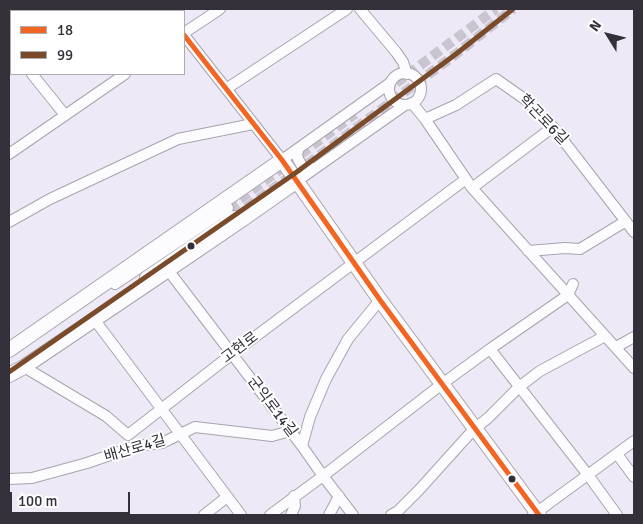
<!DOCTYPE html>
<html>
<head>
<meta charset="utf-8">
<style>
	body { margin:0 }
	#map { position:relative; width:643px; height:524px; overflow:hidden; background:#eee9f6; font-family:Signika,sans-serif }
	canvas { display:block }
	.frame { position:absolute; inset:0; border:10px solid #34303a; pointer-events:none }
	.legend { position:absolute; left:10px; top:10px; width:175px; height:65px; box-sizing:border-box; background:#fff; border:1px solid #aeacb0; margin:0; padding:6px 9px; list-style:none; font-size:15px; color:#34303a }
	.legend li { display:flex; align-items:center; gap:10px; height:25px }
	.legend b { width:25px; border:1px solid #aeacb0 }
	.north { position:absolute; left:583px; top:10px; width:50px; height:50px; -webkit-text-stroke:4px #fff; paint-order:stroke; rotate:306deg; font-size:14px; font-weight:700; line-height:20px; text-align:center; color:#34303a }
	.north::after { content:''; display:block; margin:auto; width:18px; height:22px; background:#34303a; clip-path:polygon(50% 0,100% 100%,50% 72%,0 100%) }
	.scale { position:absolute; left:10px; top:492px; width:120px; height:22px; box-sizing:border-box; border:2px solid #34303a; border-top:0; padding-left:6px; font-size:15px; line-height:18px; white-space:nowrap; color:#34303a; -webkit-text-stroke:4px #fff; paint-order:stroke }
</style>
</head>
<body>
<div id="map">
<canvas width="643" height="524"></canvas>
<div class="frame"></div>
<ul class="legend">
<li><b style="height:6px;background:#f26522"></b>18</li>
<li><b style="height:6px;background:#7a4b2a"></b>99</li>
</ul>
<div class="north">N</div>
<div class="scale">100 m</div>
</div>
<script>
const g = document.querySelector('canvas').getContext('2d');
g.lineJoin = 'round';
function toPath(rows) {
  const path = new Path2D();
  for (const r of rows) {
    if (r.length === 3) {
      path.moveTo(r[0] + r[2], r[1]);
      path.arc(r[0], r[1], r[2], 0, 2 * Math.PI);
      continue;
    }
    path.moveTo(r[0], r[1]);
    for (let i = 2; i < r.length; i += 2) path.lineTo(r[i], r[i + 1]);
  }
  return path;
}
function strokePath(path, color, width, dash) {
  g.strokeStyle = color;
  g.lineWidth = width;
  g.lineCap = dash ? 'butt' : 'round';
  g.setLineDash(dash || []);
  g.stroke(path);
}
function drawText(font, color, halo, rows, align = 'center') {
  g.font = font + ' Signika,"Noto Sans KR",sans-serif';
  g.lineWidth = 4;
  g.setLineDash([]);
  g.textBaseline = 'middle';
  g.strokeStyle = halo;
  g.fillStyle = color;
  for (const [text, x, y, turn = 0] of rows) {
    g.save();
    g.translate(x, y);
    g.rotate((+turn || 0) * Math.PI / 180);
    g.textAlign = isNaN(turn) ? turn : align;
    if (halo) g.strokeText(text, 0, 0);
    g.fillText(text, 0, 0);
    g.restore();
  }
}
const minorTunnel = toPath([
	[384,92,496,9],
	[228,208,355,114],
	[234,216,294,174,456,54,513,9]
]);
const minor = toPath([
	[163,9,165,11],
	[360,9,396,52,403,62,407,74],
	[184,33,220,9],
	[184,35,282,160,390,83],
	[9,44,11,47],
	[405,89,16],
	[32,74,65,115],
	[226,89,347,9],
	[412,103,425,119,472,188,634,368],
	[425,119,456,105,496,79,526,100,553,127,634,232],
	[299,148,297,154,298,159,302,166,309,168,315,168],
	[9,154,125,74],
	[297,181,405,105],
	[472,188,553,127],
	[9,222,50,199,178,139,253,124],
	[528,251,565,248,580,249,626,221],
	[168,270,302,446,323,476,353,515],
	[145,277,234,216],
	[115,284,228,208],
	[94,319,241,515],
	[616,347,634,337],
	[490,349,588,475,617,515],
	[24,367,106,416,128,435,232,354,466,179],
	[302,446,310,417,326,379,348,339,380,300],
	[617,454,634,477],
	[9,479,32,478,87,463,136,446,162,443,195,427,272,436,290,431],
	[204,515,227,497],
	[270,515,323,476,442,384,490,349,568,295,573,284],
	[291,515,295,506,294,496],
	[329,515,339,496],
	[391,515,398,511,419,490,474,429,488,418,519,387,540,371,605,336],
	[533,515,634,441]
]);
const major = toPath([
	[9,350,282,160,380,300,539,515],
	[9,375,24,367,168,270,243,219,297,181]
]);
const bus1 = toPath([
	[184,35,282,160,380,300,539,515]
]);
const bus2 = toPath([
	[9,372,294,174,456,54,513,9]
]);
const markers = [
	[191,246,4.5,"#34303a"],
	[512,479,4.5,"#34303a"]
];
const streetNames = [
	["학곤로6길",543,120,46],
	["고현로",240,348,-37],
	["군익로14길",272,407,53],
	["배산로4길",135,449,-16]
];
strokePath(minorTunnel, '#c9c4d0', 10, [10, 5]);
strokePath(minor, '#a8a4ae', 12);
strokePath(major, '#a8a4ae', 16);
strokePath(minor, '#fcfcfe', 10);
strokePath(major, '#fcfcfe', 14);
strokePath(bus1, '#f26522', 5);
strokePath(bus2, '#7a4b2a', 5);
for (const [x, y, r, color] of markers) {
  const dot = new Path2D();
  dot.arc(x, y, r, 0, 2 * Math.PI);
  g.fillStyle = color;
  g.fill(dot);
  strokePath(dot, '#fff', 2);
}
drawText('15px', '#34303a', '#fff', streetNames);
</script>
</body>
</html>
